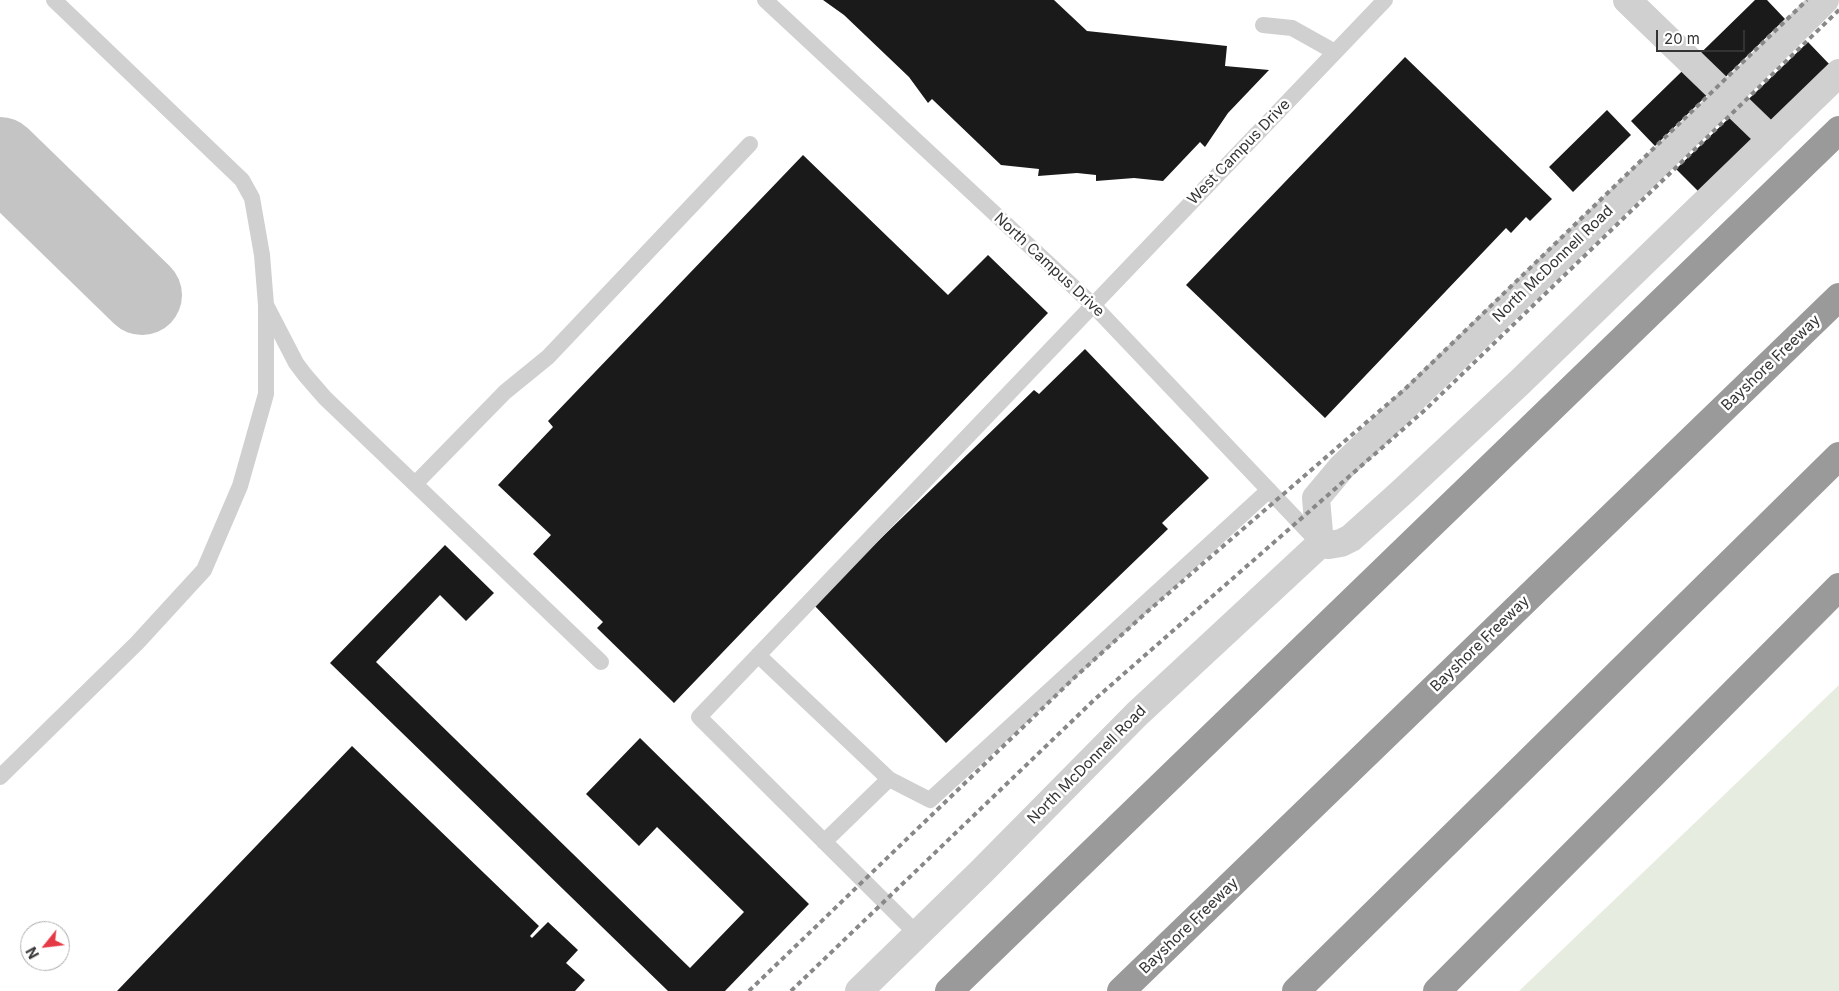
<!DOCTYPE html>
<html>
<head>
<meta charset="utf-8">
<style>
	body { margin:0 }
	#map { position:relative; width:1839px; height:991px; overflow:hidden; background:#fff; font-family:Inter,sans-serif }
	canvas { display:block }
	.north { position:absolute; left:20px; top:921px; width:50px; height:50px; box-sizing:border-box; background:#fff; border:1px solid #adadad; border-radius:50%; rotate:241deg; font-size:14px; font-weight:700; line-height:20px; text-align:center; color:#333 }
	.north::after { content:''; display:block; margin:auto; width:18px; height:22px; background:#e63946; clip-path:polygon(50% 0,100% 100%,50% 72%,0 100%) }
	.scale { position:absolute; left:1656px; top:30px; width:89px; height:22px; box-sizing:border-box; border:2px solid #333; border-top:0; padding-left:6px; font-size:15px; line-height:18px; white-space:nowrap; color:#333; -webkit-text-stroke:4px #fff; paint-order:stroke }
</style>
</head>
<body>
<div id="map">
<canvas width="1839" height="991"></canvas>
<div class="north">N</div>
<div class="scale">20 m</div>
</div>
<script>
const g = document.querySelector('canvas').getContext('2d');
g.lineJoin = 'round';
function paint(path, color) {
  g.fillStyle = color;
  g.fill(path, 'evenodd');
}
function toPath(rows) {
  const path = new Path2D();
  for (const r of rows) {
    path.moveTo(r[0], r[1]);
    for (let i = 2; i < r.length; i += 2) path.lineTo(r[i], r[i + 1]);
  }
  return path;
}
function strokePath(path, color, width, dash) {
  g.strokeStyle = color;
  g.lineWidth = width;
  g.lineCap = dash ? 'butt' : 'round';
  g.setLineDash(dash || []);
  g.stroke(path);
}
function drawText(font, color, halo, rows, align = 'center') {
  g.font = font + ' Inter,sans-serif';
  g.lineWidth = 5;
  g.setLineDash([]);
  g.textBaseline = 'middle';
  g.strokeStyle = halo;
  g.fillStyle = color;
  for (const [text, x, y, turn = 0] of rows) {
    g.save();
    g.translate(x, y);
    g.rotate((+turn || 0) * Math.PI / 180);
    g.textAlign = isNaN(turn) ? turn : align;
    if (halo) g.strokeText(text, 0, 0);
    g.fillText(text, 0, 0);
    g.restore();
  }
}
const green = toPath([
	[1839,685,1839,991,1519,991]
]);
const taxiway = toPath([
	[0,157,142,295]
]);
const building = toPath([
	[823,0,1054,0,1087,31,1227,46,1225,66,1269,70,1228,113,1205,147,1200,142,1163,181,1134,178,1096,181,1096,175,1077,173,1038,176,1039,169,1001,165,932,99,928,103,909,77,844,15],
	[1755,0,1767,0,1785,19,1655,146,1631,121],
	[1808,42,1832,67,1701,194,1676,169],
	[1405,57,1552,199,1530,221,1526,217,1511,233,1506,228,1325,418,1186,285],
	[1607,110,1631,135,1573,192,1549,167],
	[803,155,948,295,988,255,1048,313,674,703,597,628,603,622,533,554,551,535,498,485,553,427,548,421],
	[1085,349,1209,478,1162,523,1168,529,946,743,813,604,1034,390,1039,394],
	[445,545,494,593,466,621,440,595,376,662,690,968,744,912,657,827,639,846,586,794,640,738,809,904,725,991,668,991,330,663],
	[352,746,539,926,530,936,532,938,548,922,578,950,566,963,585,980,575,991,117,991]
]);
const service = toPath([
	[54,0,242,180,252,198,262,255,266,305,296,363,305,375,325,398,601,662],
	[765,0,1093,305,1320,544],
	[1263,25,1292,28,1335,52],
	[415,484,505,392,548,357,750,144],
	[758,655,889,779,824,842],
	[0,777,137,643,204,570,240,486,266,394,266,307],
	[889,779,930,800,1269,490],
	[917,934,699,717,1385,0]
]);
const minor = toPath([
	[1627,0,1771,139]
]);
const tertiary = toPath([
	[1320,544,1316,498,1342,467,1727,97,1825,0],
	[1320,544,1329,545,1341,543,1351,538,1401,493,1519,383,1839,73],
	[859,991,981,872,1137,714,1320,544]
]);
const motorway = toPath([
	[949,991,1839,130],
	[1121,991,1839,297],
	[1296,991,1839,456],
	[1437,991,1839,587]
]);
const rail = toPath([
	[749,991,1074,678,1148,611,1405,389,1807,0],
	[791,991,1094,700,1425,410,1839,10]
]);
const streetNames = [
	["West Campus Drive",1239,152,-46],
	["North McDonnell Road",1553,264,-44],
	["North Campus Drive",1049,265,43],
	["Bayshore Freeway",1771,363,-44],
	["Bayshore Freeway",1480,644,-44],
	["North McDonnell Road",1087,765,-45],
	["Bayshore Freeway",1189,926,-44]
];
paint(green, '#e6ecdf');
strokePath(taxiway, '#c4c4c4', 80);
paint(building, '#1a1a1a');
strokePath(service, '#d0d0d0', 16);
strokePath(minor, '#d0d0d0', 28);
strokePath(tertiary, '#d0d0d0', 28);
strokePath(motorway, '#9a9a9a', 28);
strokePath(rail, '#888', 4, [5, 4]);
drawText('15px', '#333', '#fff', streetNames);
</script>
</body>
</html>
